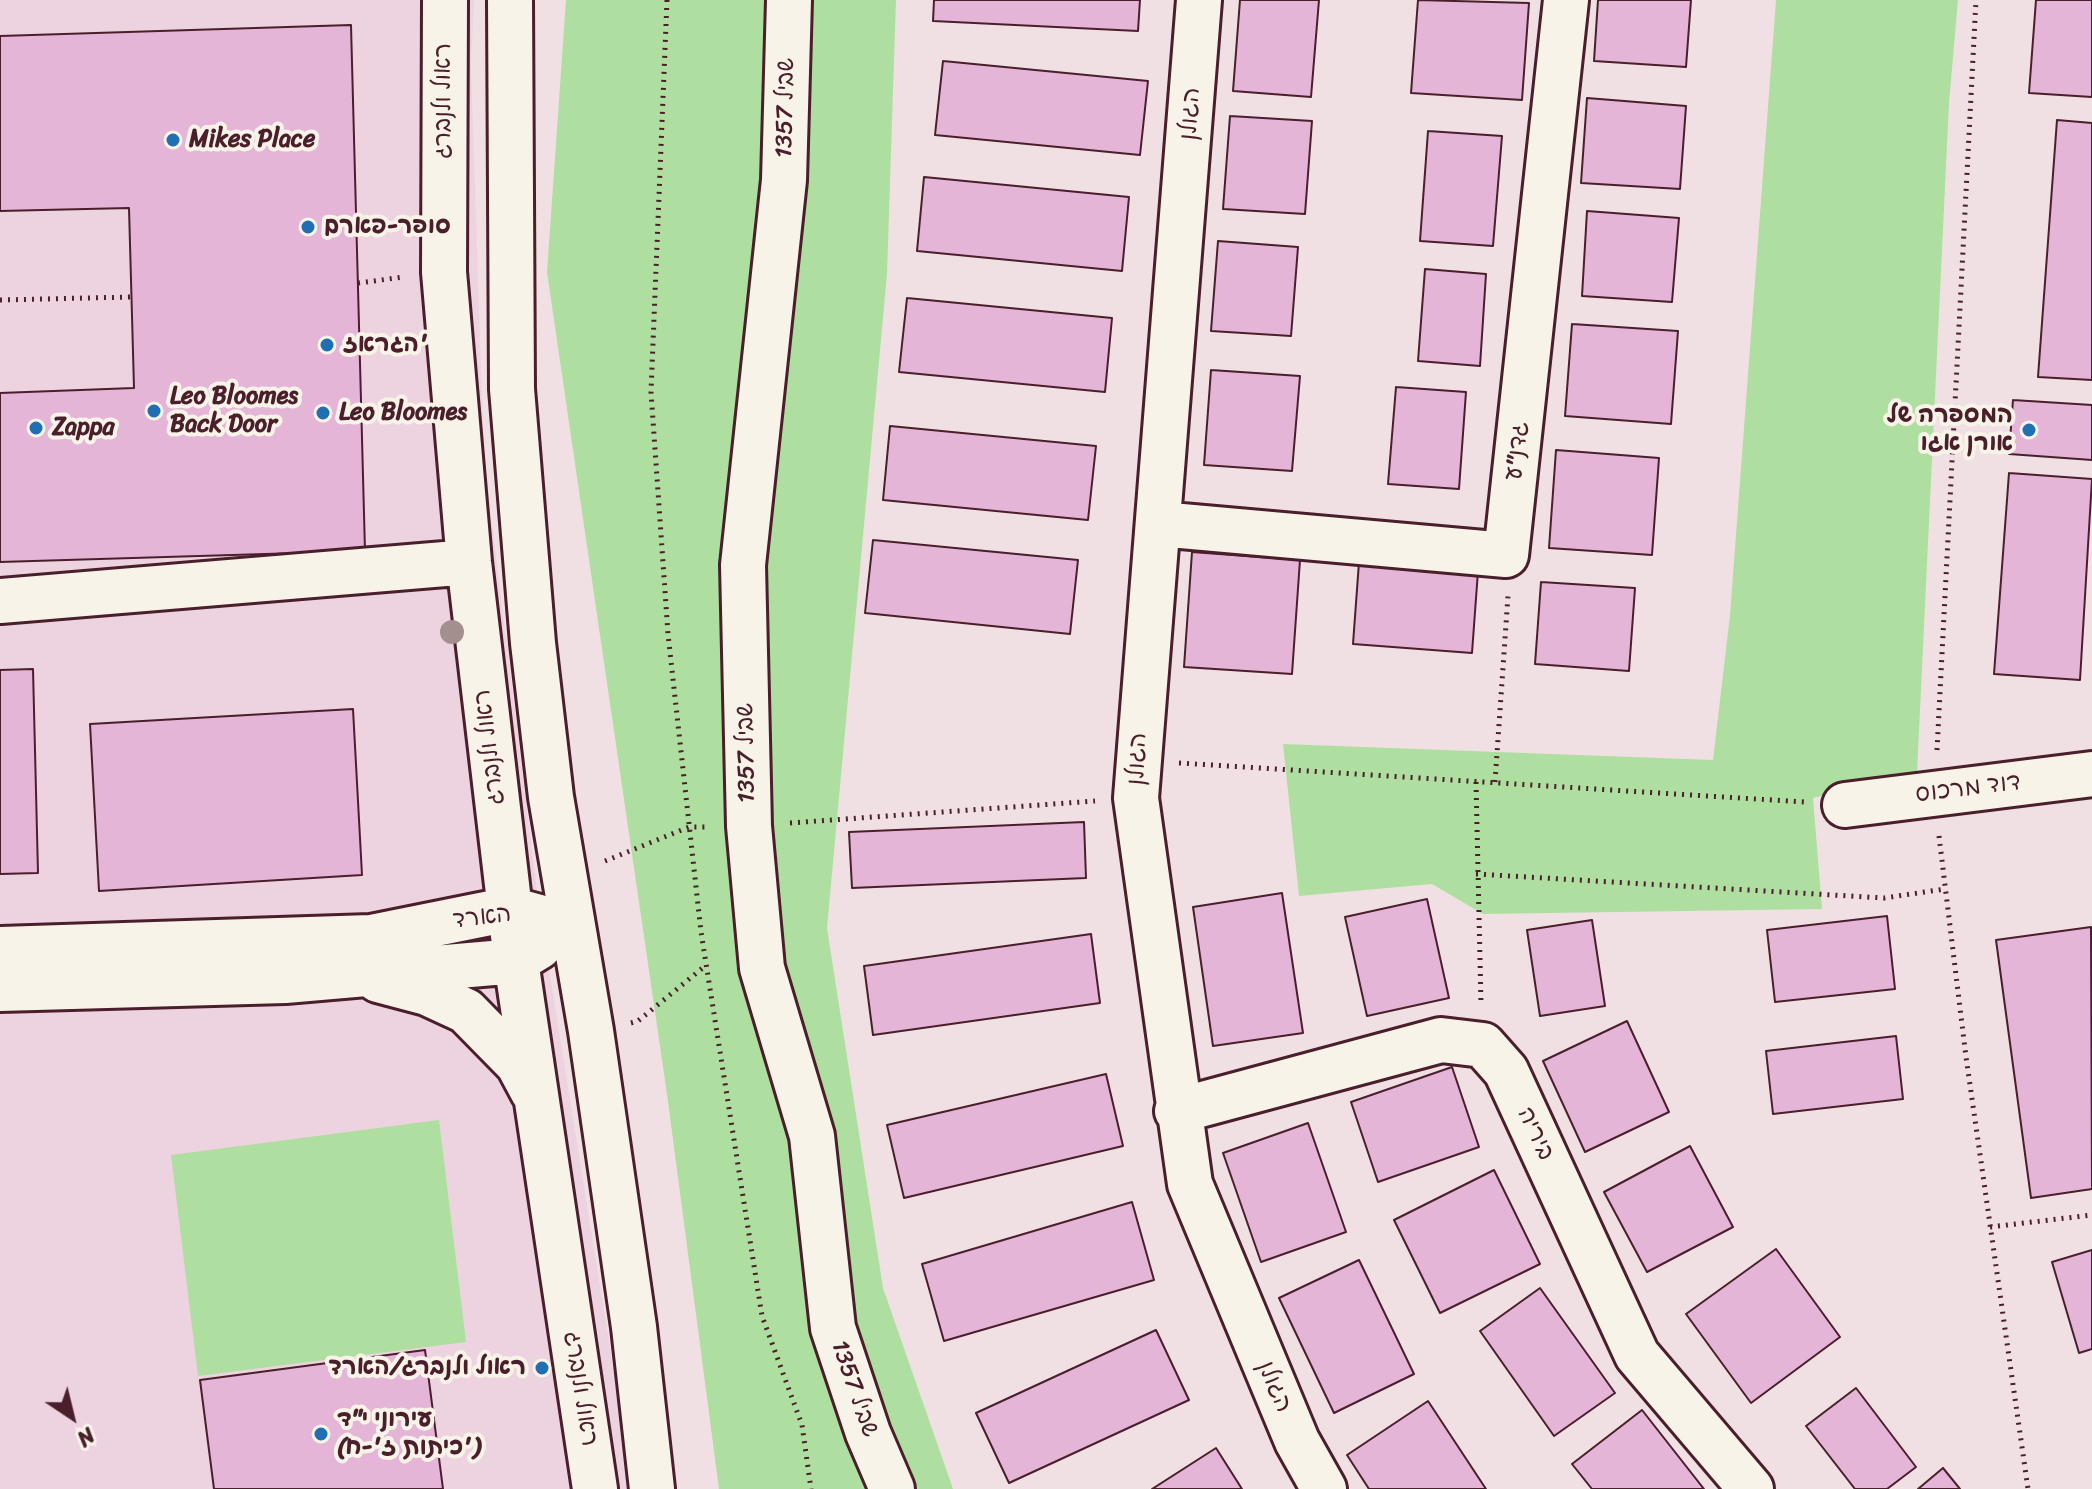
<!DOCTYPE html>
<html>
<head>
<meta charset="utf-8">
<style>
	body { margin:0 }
	#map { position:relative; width:2092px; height:1489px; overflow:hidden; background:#f1e0e3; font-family:Sriracha,sans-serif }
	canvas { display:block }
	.north { position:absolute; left:32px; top:1377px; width:80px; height:80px; -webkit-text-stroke:6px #f7f3e8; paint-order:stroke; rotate:145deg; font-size:22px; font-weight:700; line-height:32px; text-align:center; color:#4a1f2b }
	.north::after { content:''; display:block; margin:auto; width:28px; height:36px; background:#4a1f2b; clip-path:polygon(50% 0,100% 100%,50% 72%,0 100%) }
</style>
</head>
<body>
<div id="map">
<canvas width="2092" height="1489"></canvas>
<div class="north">N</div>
</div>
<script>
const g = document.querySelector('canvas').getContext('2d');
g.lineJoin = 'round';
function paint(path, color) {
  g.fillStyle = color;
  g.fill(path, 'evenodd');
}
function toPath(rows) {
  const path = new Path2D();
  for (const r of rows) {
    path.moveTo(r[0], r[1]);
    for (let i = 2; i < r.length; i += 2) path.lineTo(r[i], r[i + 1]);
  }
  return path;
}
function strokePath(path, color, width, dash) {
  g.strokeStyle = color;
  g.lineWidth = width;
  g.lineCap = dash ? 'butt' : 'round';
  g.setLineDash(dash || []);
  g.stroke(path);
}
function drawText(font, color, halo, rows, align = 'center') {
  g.font = font + ' Sriracha,"Playpen Sans Hebrew",sans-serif';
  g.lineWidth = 8;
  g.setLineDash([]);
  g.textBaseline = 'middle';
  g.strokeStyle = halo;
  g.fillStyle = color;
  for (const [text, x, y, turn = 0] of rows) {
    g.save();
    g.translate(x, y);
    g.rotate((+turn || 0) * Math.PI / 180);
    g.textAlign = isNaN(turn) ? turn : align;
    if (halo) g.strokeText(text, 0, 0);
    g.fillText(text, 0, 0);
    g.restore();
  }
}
const built = toPath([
	[0,0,474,0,471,64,484,459,539,907,615,1379,629,1489,0,1489]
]);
const green = toPath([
	[566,0,896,0,887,274,827,928,883,1288,953,1489,719,1489,667,1094,547,272],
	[1776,0,1958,0,1949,103,1917,773,1813,798,1822,909,1483,914,1432,884,1299,896,1283,744,1713,760,1730,615],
	[439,1120,466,1342,198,1376,171,1155]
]);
const building = toPath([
	[934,0,1140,0,1138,31,933,21,934,0],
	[1240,0,1319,0,1311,97,1233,91,1240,0],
	[1418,0,1529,3,1522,100,1411,93,1418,0],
	[1598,0,1691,0,1686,67,1594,61,1598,0],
	[2036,0,2092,0,2092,97,2029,93,2036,0],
	[351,25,365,551,0,562,0,393,134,388,129,208,0,211,0,36,351,25],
	[943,61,1148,81,1140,155,935,135,943,61],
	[1587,98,1686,106,1680,189,1581,183,1587,98],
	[1230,116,1312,121,1305,214,1223,209,1230,116],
	[2057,120,2092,123,2092,380,2038,377,2057,120],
	[1428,131,1502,136,1493,246,1420,241,1428,131],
	[924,177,1129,197,1122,271,917,251,924,177],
	[1587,211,1679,218,1672,302,1582,296,1587,211],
	[1218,241,1298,247,1291,336,1211,331,1218,241],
	[1425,269,1486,274,1480,366,1418,361,1425,269],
	[907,298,1112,318,1105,392,899,372,907,298],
	[1572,324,1678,331,1671,424,1565,416,1572,324],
	[1211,370,1300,376,1292,471,1204,465,1211,370],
	[1396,387,1466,392,1459,489,1388,484,1396,387],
	[2013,400,2092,405,2092,460,2009,454,2013,400],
	[890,426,1096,446,1088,520,883,500,890,426],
	[1556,450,1659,458,1652,555,1549,548,1556,450],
	[2009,473,2092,479,2080,680,1994,674,2009,473],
	[873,540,1078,560,1070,634,865,613,873,540],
	[1192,552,1300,560,1292,674,1184,667,1192,552],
	[1359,562,1478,571,1472,653,1353,644,1359,562],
	[1541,582,1635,588,1629,671,1535,664,1541,582],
	[33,669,38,873,0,874,0,670,33,669],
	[353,709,362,875,99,891,90,724,353,709],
	[1084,822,1086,878,852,888,849,832,1084,822],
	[1282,893,1303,1033,1213,1046,1193,907,1282,893],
	[1427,899,1449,998,1367,1016,1345,917,1427,899],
	[1887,916,1895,989,1775,1002,1767,930,1887,916],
	[1592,920,1605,1006,1540,1016,1527,930,1592,920],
	[2091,927,2092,1189,2031,1198,1996,940,2091,927],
	[1091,934,1100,1003,873,1035,864,966,1091,934],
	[1627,1021,1669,1112,1585,1152,1543,1061,1627,1021],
	[1896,1036,1903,1099,1773,1114,1766,1051,1896,1036],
	[1452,1067,1479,1147,1378,1182,1351,1102,1452,1067],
	[1106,1074,1123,1146,904,1198,887,1125,1106,1074],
	[1308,1123,1346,1232,1261,1262,1223,1153,1308,1123],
	[1690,1146,1733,1227,1647,1272,1604,1192,1690,1146],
	[1494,1170,1540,1264,1440,1313,1394,1220,1494,1170],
	[1132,1202,1154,1280,944,1341,922,1264,1132,1202],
	[1776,1249,1840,1337,1751,1403,1686,1314,1776,1249],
	[2092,1250,2092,1349,2079,1353,2052,1262,2092,1250],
	[1359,1260,1414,1374,1334,1413,1279,1298,1359,1260],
	[1540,1288,1615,1393,1554,1436,1480,1331,1540,1288],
	[1156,1330,1189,1400,1009,1483,976,1413,1156,1330],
	[425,1350,443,1489,214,1489,200,1380,425,1350],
	[1856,1388,1916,1467,1887,1489,1855,1489,1806,1426,1856,1388],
	[1428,1401,1486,1489,1369,1489,1347,1455,1428,1401],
	[1642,1410,1704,1489,1592,1489,1572,1464,1642,1410],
	[1216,1448,1242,1489,1152,1489,1216,1448],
	[1943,1468,1960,1489,1918,1489,1943,1468]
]);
const path = toPath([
	[667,0,651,392,668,634,701,932,762,1316,802,1425,811,1489],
	[358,283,404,277],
	[0,300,131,297],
	[1937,750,1976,0],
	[1179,763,1804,802],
	[1476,782,1481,1004],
	[1495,782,1508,596],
	[790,823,1095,801],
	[1939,836,1966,1057,2028,1489],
	[605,861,689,827,708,827],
	[1476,874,1884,898,1945,889],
	[631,1023,638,1021,705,966],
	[1990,1227,2092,1215]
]);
const minor = toPath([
	[445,0,444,272,469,562,516,961,595,1489],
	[510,0,512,389,533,643,551,797,591,1031,634,1327,652,1489],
	[789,0,784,180,743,565,749,826,762,968,812,1136,833,1328,868,1433,892,1489],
	[1199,0,1136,798,1190,1184,1297,1441,1324,1489],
	[1159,524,1506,555,1566,0],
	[0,601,469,562],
	[1845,805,2092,774],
	[0,949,371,937,510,909,539,917],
	[378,980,427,993,466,1011,518,1064,533,1092],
	[0,989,285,981,516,961,539,947],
	[1177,1111,1441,1040,1483,1045,1506,1071,1637,1355,1751,1489]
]);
const trees = [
	[452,632]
];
const markers = [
	[173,140,8,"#1f6fb2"],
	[308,227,8,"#1f6fb2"],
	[327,345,8,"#1f6fb2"],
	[154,411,8,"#1f6fb2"],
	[323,413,8,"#1f6fb2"],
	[36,428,8,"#1f6fb2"],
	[2029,430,8,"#1f6fb2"],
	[542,1368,8,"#1f6fb2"],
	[321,1434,8,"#1f6fb2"]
];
const streetNames = [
	["ראול ולנברג",444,101,-90],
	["שביל 1357",786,108,-89],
	["הגולן",1191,114,-86],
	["גדנ\"ע",1518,451,-83],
	["ראול ולנברג",490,747,-97],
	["שביל 1357",747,753,-91],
	["הגולן",1138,759,-87],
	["דוד מרכוס",1968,789,-7],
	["הארד",482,918,-7],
	["ביריה",1535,1134,65],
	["הגולן",1274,1387,67],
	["ראול ולנברג",580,1389,81],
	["שביל 1357",854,1389,71]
];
const poiNames = [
	["Mikes Place",189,140],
	["סופר-פארם",324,227],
	["הגראז'",343,345],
	["Leo Bloomes",170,397],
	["Back Door",170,425],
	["Leo Bloomes",339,413],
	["המספרה של",2013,416,"right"],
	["אורן אגו",2013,444,"right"],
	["Zappa",52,428],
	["ראול ולנברג/הארד",526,1368,"right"],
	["עירוני י\"ד",337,1420],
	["(כיתות ז'-ח')",337,1448]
];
paint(built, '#edd3df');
paint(green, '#aedfa0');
paint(building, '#e4b5d6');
strokePath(building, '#4a1f2b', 2);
strokePath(minor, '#4a1f2b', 50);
strokePath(path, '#4a1f2b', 5, [2, 6]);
strokePath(minor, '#f7f3e8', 44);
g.fillStyle = '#a3908e';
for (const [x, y] of trees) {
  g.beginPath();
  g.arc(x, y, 12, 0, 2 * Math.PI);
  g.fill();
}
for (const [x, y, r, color] of markers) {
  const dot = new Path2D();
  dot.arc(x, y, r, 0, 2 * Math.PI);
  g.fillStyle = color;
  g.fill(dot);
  strokePath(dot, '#f7f3e8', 3);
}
drawText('24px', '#4a1f2b', '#f7f3e8', streetNames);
drawText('bold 24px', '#4a1f2b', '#f7f3e8', poiNames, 'left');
</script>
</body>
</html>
